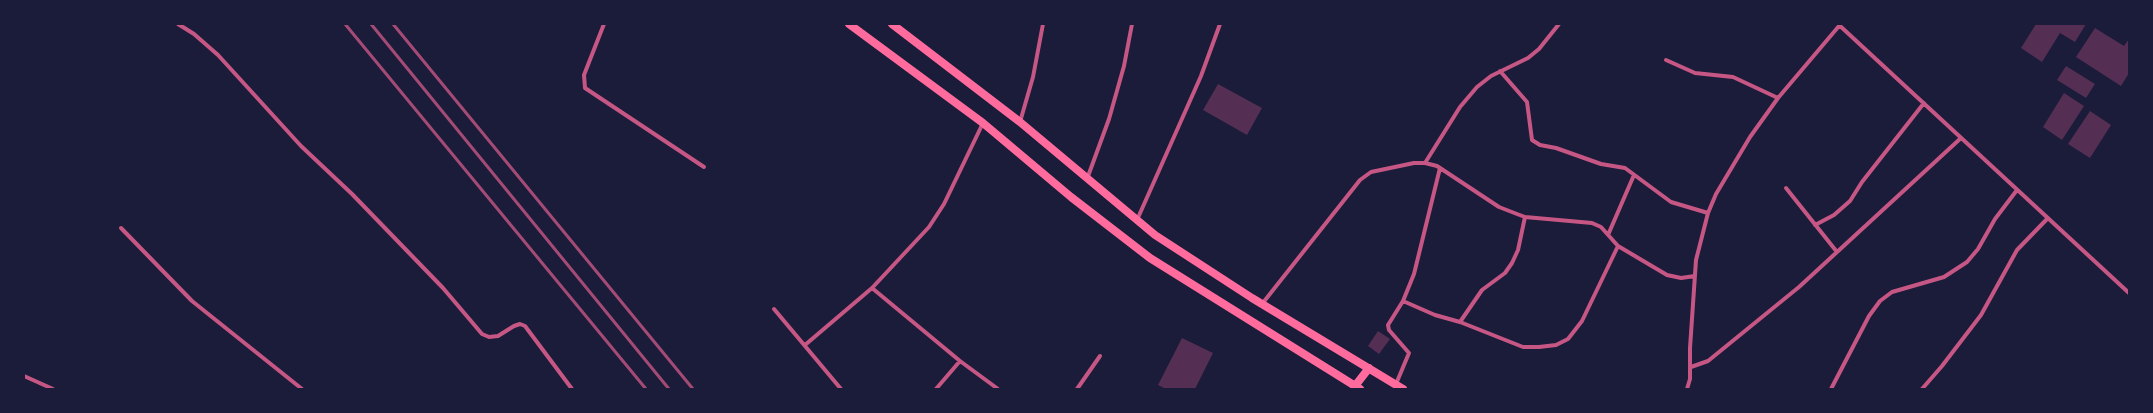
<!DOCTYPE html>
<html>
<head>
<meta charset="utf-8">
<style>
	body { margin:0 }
	#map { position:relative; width:2153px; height:413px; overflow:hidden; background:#1b1b3a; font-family:Montserrat,sans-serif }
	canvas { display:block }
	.frame { position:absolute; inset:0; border:25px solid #1b1b3a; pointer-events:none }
</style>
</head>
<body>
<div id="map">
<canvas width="2153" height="413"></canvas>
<div class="frame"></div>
</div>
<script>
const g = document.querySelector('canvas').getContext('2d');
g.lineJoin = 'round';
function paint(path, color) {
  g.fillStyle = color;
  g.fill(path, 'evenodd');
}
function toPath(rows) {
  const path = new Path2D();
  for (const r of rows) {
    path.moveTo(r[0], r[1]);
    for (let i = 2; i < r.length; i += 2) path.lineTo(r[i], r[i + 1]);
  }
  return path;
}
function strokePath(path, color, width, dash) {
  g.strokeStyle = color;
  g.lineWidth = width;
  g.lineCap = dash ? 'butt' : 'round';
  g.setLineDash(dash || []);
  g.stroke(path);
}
const building = toPath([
	[2036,24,2086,24,2075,42,2060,33,2042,62,2021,48],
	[2095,28,2124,46,2129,39,2129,73,2121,86,2076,57],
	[2066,66,2095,84,2086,98,2057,80],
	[1218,84,1262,108,1247,135,1203,110],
	[2064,93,2084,106,2062,140,2043,127],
	[2090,111,2111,125,2090,158,2068,144],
	[1378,331,1390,339,1379,354,1368,346],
	[1182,338,1213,353,1195,389,1166,389,1158,385]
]);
const minor = toPath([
	[178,24,194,34,218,55,301,146,352,194,443,288,482,334,489,337,498,336,514,326,520,324,525,326,572,389],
	[604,24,584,75,585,88,704,167],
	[1839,25,2129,293],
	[1666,60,1695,73,1733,77,1778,98],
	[1500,71,1527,102,1532,140,1540,145,1556,148,1601,164,1625,168,1671,202,1708,213],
	[1020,122,1033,77,1043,24],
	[1425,163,1460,107,1477,87,1491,76,1528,58,1539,49,1559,24],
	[1087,179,1109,119,1124,66,1132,24],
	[1786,188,1837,252],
	[1137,220,1201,76,1220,24],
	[1815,225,1834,215,1850,201,1862,182,1924,103],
	[121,228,192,301,302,389],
	[1608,235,1634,175],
	[872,288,960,361,998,389],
	[1403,301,1435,315,1460,322,1523,347,1539,347,1556,345,1568,339,1582,321,1618,246],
	[1262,304,1360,180,1371,172,1414,163,1425,163,1437,166,1499,207,1517,214,1525,217,1592,223,1601,227,1618,246,1667,275,1681,278,1695,276],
	[774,309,841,389],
	[1460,322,1482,290,1505,273,1512,263,1518,250,1525,217],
	[805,345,872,288,929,227,944,204,983,123],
	[1691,367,1708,361,1799,287,1961,138],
	[24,376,53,389],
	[1396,384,1409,353,1389,330,1388,325,1403,301,1414,274,1440,168],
	[936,389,960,361],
	[1077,389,1100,356],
	[1687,389,1690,379,1690,348,1696,260,1708,213,1716,194,1750,137,1778,98,1839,26],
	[1831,389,1869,316,1880,301,1892,292,1944,277,1967,262,1978,249,1995,219,2017,190],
	[1922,389,1942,366,1981,315,2017,250,2048,218]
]);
const secondary = toPath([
	[849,24,983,123,1071,197,1150,258,1360,389],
	[892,24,1020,122,1155,235,1252,298,1403,389],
	[1355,386,1369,368]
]);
const rail = toPath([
	[345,24,646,389],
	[371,24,669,389],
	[393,24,693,389]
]);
paint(building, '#542f53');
strokePath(minor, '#c65784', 4);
strokePath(secondary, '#ff6b9d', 8);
strokePath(rail, '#a44b75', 3);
</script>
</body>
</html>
